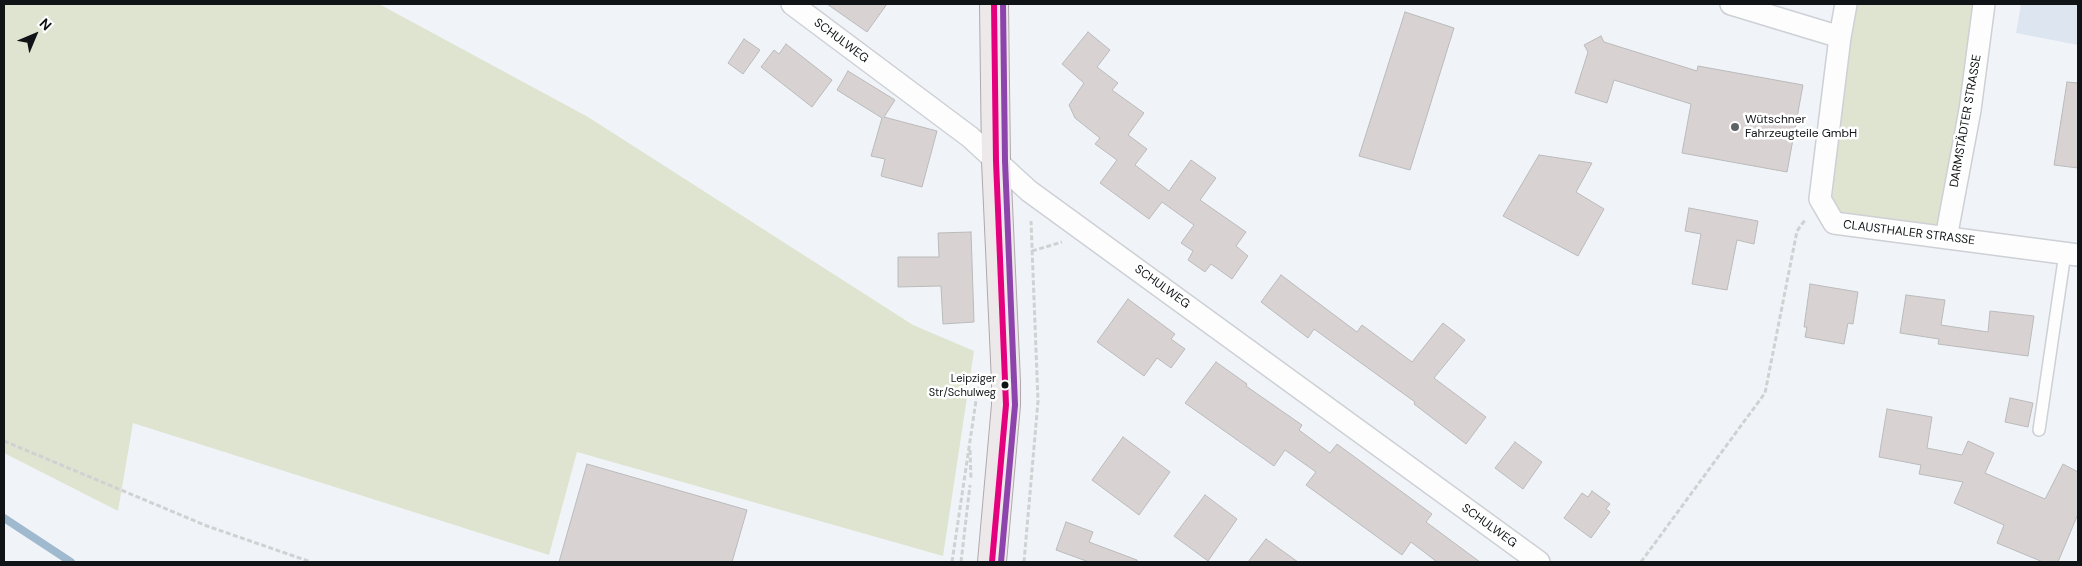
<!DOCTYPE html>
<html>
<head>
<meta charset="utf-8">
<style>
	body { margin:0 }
	#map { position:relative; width:2082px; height:566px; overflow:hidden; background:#f0f4f8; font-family:"DM Sans",sans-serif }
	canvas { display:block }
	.frame { position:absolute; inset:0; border:5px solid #111416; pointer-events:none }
	.north { position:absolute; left:10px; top:10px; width:50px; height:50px; -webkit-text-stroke:4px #fff; paint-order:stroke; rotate:45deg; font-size:14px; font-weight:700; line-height:20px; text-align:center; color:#111416 }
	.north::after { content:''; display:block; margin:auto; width:18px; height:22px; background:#111416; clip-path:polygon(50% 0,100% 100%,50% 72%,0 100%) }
</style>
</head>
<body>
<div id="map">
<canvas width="2082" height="566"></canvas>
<div class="frame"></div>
<div class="north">N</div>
</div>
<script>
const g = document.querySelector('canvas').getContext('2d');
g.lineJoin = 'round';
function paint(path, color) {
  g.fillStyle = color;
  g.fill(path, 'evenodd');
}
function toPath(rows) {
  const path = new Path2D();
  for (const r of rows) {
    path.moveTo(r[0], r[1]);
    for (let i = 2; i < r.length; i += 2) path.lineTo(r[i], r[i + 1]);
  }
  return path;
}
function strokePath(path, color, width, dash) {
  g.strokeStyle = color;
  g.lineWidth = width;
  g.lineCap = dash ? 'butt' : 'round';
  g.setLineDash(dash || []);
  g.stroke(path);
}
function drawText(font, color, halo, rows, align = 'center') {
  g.font = font + ' "DM Sans",sans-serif';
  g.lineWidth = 5;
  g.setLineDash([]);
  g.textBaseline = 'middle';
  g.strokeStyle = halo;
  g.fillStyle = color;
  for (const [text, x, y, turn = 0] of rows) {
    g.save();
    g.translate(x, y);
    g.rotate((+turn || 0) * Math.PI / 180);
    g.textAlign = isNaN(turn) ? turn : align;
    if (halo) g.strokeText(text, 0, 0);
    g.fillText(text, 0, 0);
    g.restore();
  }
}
const built = toPath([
	[2021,4,2078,4,2078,45,2016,33]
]);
const green = toPath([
	[4,4,379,4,588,117,913,325,974,351,943,556,577,452,549,555,133,423,118,511,4,453],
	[1846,4,1984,4,1946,238,1834,223,1820,199]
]);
const stream = toPath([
	[4,518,71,562]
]);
const building = toPath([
	[827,4,887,4,867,32,827,4],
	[1405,12,1454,28,1410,170,1359,156,1405,12],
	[1088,32,1110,50,1097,67,1118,83,1112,90,1144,113,1128,135,1147,149,1135,165,1169,191,1191,160,1216,178,1200,200,1246,232,1236,246,1248,256,1232,279,1211,264,1205,272,1188,260,1193,251,1181,243,1194,225,1162,202,1149,219,1100,183,1117,160,1095,144,1100,138,1075,118,1069,105,1084,83,1062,64,1088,32],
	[1601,36,1604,42,1697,71,1698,66,1803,85,1787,172,1682,153,1691,104,1614,80,1607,103,1575,93,1588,52,1584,45,1601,36],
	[744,39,760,50,743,74,728,63,744,39],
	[786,44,832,80,812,107,761,67,774,50,779,54,786,44],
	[848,71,895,100,884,117,937,131,922,187,881,176,885,159,871,156,882,118,837,90,848,71],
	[2067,82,2078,83,2078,168,2054,165,2067,82],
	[1539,155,1592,163,1576,192,1604,209,1578,256,1503,216,1539,155],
	[1689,208,1758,221,1754,244,1737,240,1727,290,1692,284,1701,234,1685,231,1689,208],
	[971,232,974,322,943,324,941,286,898,287,898,257,939,257,938,233,971,232],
	[1281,275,1357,332,1362,325,1412,362,1443,323,1465,340,1434,378,1486,417,1466,444,1414,404,1415,402,1314,329,1308,338,1261,302,1281,275],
	[1810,284,1858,292,1853,324,1848,323,1844,344,1805,337,1807,327,1804,327,1810,284],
	[1906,295,1945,300,1941,325,1988,332,1990,311,2034,316,2028,356,1938,344,1939,339,1900,333,1906,295],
	[1128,299,1175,334,1171,339,1185,349,1171,368,1157,358,1144,376,1097,342,1128,299],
	[1216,362,1247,384,1246,386,1302,425,1299,430,1330,453,1337,444,1432,514,1426,522,1480,562,1437,562,1411,542,1402,555,1306,485,1316,472,1285,450,1274,466,1185,403,1216,362],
	[2010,398,2033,403,2028,427,2005,422,2010,398],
	[1887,409,1932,417,1927,448,1962,455,1968,441,1994,453,1985,473,2045,499,2063,464,2078,472,2078,514,2058,562,2043,562,1997,543,2004,525,1954,503,1963,482,1919,474,1921,465,1879,457,1887,409],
	[1123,437,1170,472,1139,515,1092,480,1123,437],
	[1515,442,1542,462,1523,489,1495,468,1515,442],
	[587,464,747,510,732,562,559,562,587,464],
	[1592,491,1610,504,1606,509,1610,512,1591,538,1564,518,1582,493,1588,497,1592,491],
	[1205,495,1237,519,1208,561,1174,536,1205,495],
	[1066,522,1093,532,1089,542,1137,560,1137,562,1089,562,1056,550,1066,522],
	[1266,539,1298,562,1248,562,1266,539]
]);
const path = toPath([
	[1032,251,1062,242],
	[4,441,207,526,311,562],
	[970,450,971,479],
	[952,562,978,387],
	[961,562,970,485],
	[1024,562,1038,401,1031,221],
	[1641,562,1765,393,1797,231,1805,220]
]);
const lane = toPath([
	[2039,430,2065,253]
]);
const street = toPath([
	[792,4,970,137,1029,191,1539,562],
	[1731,4,1840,37],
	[1846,4,1840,37,1820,199,1834,223,2078,255],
	[1946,238,1970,110,1984,4]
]);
const primary = toPath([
	[992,562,1006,405,1006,382,996,161,994,4]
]);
const bus1 = toPath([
	[992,562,1006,405,996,161,994,4]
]);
const bus2 = toPath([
	[1001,562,1015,405,1005,161,1003,4]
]);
const markers = [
	[1735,127,5,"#5f6265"],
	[1005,385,4.5,"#111416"]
];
const busNames = [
	["Leipziger",996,379],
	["Str/Schulweg",996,393]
];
const streetNames = [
	["SCHULWEG",841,41,37],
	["DARMSTÄDTER STRASSE",1966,121,-80],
	["CLAUSTHALER STRASSE",1909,233,7],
	["SCHULWEG",1162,287,36],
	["SCHULWEG",1489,526,36]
];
const poiNames = [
	["Wütschner",1745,120],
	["Fahrzeugteile GmbH",1745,134]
];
paint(built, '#dde6f0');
paint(green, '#dee4d0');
strokePath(stream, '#9fb9cf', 8);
paint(building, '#d9d2d2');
strokePath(building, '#bababb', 1);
strokePath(lane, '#cdd0d4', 14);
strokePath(street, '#cdd0d4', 24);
strokePath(primary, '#b0a8ac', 30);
strokePath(path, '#d0d1d2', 3, [5, 2.5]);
strokePath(lane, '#fdfdfe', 11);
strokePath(street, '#fdfdfe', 21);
strokePath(primary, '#ede8ea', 28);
strokePath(bus1, '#e5007d', 6);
strokePath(bus2, '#8e44ad', 6);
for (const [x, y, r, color] of markers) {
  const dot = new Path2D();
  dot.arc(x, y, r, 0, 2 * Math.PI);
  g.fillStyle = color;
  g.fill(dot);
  strokePath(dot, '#fff', 2);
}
drawText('11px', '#111416', '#fff', busNames, 'right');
drawText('12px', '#111416', '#fff', streetNames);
drawText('12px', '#111416', '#fff', poiNames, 'left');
</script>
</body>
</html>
